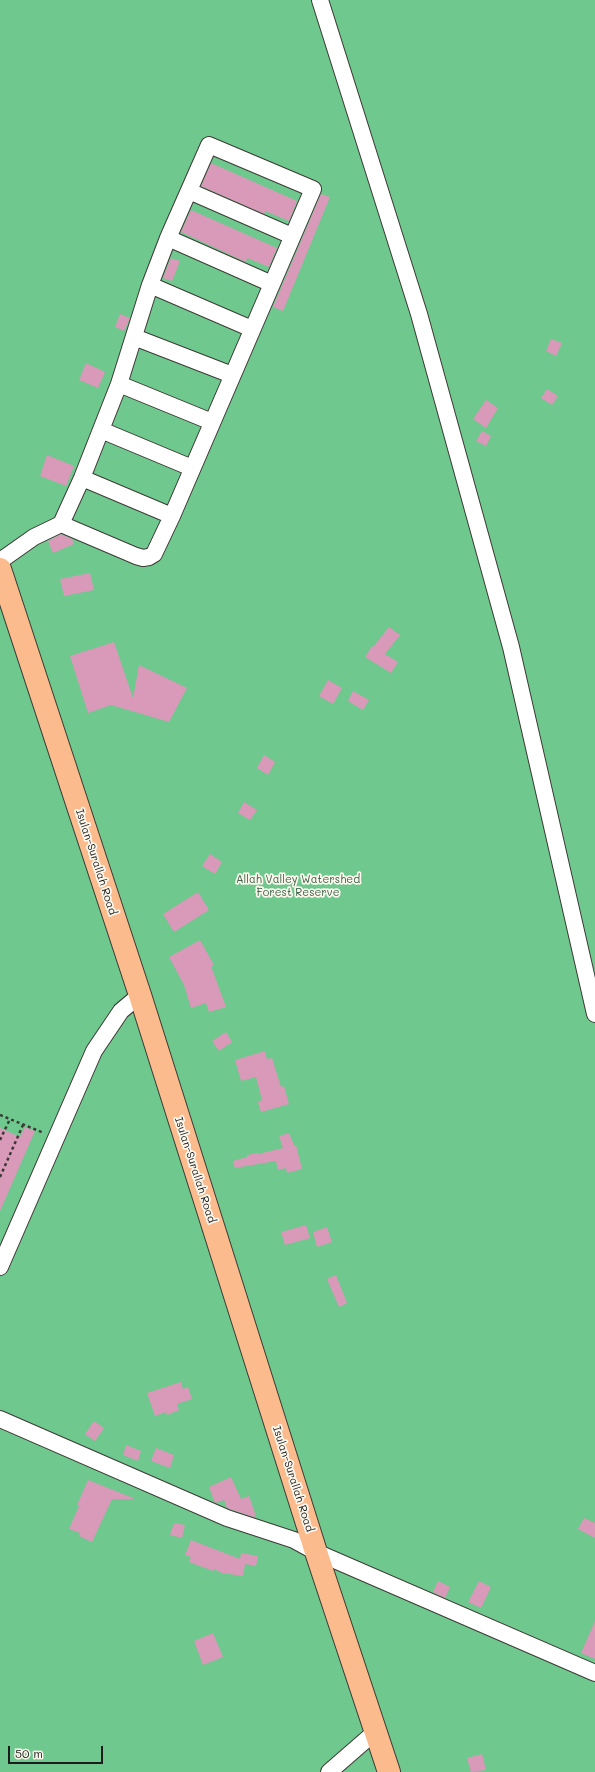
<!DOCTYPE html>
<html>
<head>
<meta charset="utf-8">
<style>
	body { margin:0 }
	#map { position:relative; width:595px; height:1772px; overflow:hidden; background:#eee2c2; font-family:Mali,sans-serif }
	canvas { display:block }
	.scale { position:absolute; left:8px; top:1746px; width:95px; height:18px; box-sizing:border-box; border:2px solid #1c1c1c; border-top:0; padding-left:5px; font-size:12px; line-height:14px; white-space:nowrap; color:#1c1c1c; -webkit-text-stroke:3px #fbf7ec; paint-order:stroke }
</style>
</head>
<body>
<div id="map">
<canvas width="595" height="1772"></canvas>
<div class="scale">50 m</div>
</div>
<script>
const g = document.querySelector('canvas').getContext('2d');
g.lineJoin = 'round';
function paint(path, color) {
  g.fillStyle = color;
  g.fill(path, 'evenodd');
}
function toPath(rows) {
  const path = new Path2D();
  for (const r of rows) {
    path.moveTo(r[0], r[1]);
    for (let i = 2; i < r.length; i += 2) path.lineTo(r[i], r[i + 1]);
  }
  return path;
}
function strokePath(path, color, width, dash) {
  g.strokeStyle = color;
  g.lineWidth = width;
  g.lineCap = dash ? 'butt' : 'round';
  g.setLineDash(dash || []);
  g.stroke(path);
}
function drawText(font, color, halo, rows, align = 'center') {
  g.font = font + ' Mali,sans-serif';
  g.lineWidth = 3.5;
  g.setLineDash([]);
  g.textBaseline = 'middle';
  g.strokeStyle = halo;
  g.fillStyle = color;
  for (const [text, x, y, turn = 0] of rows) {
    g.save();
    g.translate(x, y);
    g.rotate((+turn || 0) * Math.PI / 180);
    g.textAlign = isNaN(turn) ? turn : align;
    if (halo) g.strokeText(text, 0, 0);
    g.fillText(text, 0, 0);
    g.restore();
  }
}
const green = toPath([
	[0,0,595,0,595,1772,0,1772]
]);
const building = toPath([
	[211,163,297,201,289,221,265,211,264,214,201,186],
	[321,194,330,197,283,311,273,307],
	[191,210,277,248,269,267,247,258,246,262,181,232],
	[171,258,180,261,172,281,163,278],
	[120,314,130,318,124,331,115,327],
	[551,339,562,343,556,356,546,351],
	[86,363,105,372,98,388,79,380],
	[547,389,558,396,552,405,541,398],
	[486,400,498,408,486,428,473,419],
	[482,431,491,436,486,446,476,441],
	[47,455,74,466,66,486,40,476],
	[61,534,72,539,74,544,53,553,48,541],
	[90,573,94,590,64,596,60,579],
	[389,627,400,635,385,654,398,662,391,673,365,657,372,646,373,647],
	[114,642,133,698,139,665,187,688,169,722,111,705,88,713,70,656],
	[328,680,342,688,333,704,319,696],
	[353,691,369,700,363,710,348,701],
	[264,755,275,762,268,775,257,768],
	[244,802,257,810,250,820,238,813],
	[210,854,222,862,215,874,202,866],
	[198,892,209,910,174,932,163,914],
	[200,940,214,965,211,966,226,1007,209,1012,206,1003,191,1008,184,985,169,957],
	[226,1032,232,1042,219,1051,212,1041],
	[265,1051,267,1059,272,1058,281,1087,284,1086,289,1104,261,1112,258,1102,262,1100,256,1077,241,1081,235,1060],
	[25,1127,35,1131,0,1211,0,1128,20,1137],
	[289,1133,294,1145,296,1145,302,1169,287,1173,286,1168,278,1170,276,1161,235,1168,233,1161,247,1157,247,1155,258,1153,258,1154,283,1148,279,1136],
	[306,1225,310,1238,285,1245,281,1232],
	[327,1227,332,1242,317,1247,313,1232],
	[336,1275,347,1303,339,1307,327,1279],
	[181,1382,183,1389,188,1387,192,1399,177,1404,179,1410,167,1415,166,1412,155,1416,147,1393],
	[94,1421,104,1428,95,1441,85,1434],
	[126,1445,141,1451,138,1461,123,1455],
	[156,1448,174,1455,170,1468,151,1461],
	[231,1477,241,1499,249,1496,256,1516,253,1517,227,1508,224,1500,215,1503,209,1487],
	[88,1480,133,1498,133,1499,112,1499,92,1542,79,1536,80,1533,69,1529,79,1506,77,1505],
	[584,1518,595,1523,595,1538,578,1529],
	[174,1523,185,1525,182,1538,170,1535],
	[191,1540,240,1559,241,1553,258,1556,256,1566,245,1564,243,1576,222,1573,214,1569,213,1571,189,1562,191,1557,185,1555],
	[438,1581,450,1587,445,1598,433,1592],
	[479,1581,491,1587,481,1608,468,1602],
	[595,1621,595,1659,581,1653],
	[213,1633,223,1657,203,1665,194,1641],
	[482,1754,486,1770,471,1772,467,1758]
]);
const path = toPath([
	[0,1115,44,1133],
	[0,1140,10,1119],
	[0,1177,23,1125]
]);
const minor = toPath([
	[320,0,419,314,511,647,595,1014],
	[189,191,292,236],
	[168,238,272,284],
	[150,285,252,329],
	[134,337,232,375],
	[119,384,212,422],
	[101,430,192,468],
	[82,478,172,516],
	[0,561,34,537,61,524,82,478,119,384,150,285,168,238,209,145,313,189,172,516,154,554,149,557,143,558,136,556,61,524],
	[0,1267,94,1051,121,1011,140,995],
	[0,1419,227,1518,294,1540,316,1552,595,1673],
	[329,1772,375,1732]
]);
const highway = toPath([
	[0,569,140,995,316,1552,389,1772]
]);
const streetNames = [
	["Isulan-Surallah Road",96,862,72],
	["Isulan-Surallah Road",195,1170,72],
	["Isulan-Surallah Road",293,1479,72]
];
const parkNames = [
	["Allah Valley Watershed",298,880],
	["Forest Reserve",298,893]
];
paint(green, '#6fc88e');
paint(building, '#d999b8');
strokePath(minor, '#3c3a35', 18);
strokePath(highway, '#3c3a35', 24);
strokePath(path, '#3c3a35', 2.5, [3, 3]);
strokePath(minor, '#fff', 16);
strokePath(highway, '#fbbb8c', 22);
drawText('11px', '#1c1c1c', '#fbf7ec', streetNames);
drawText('11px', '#3d614a', '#fbf7ec', parkNames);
</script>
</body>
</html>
